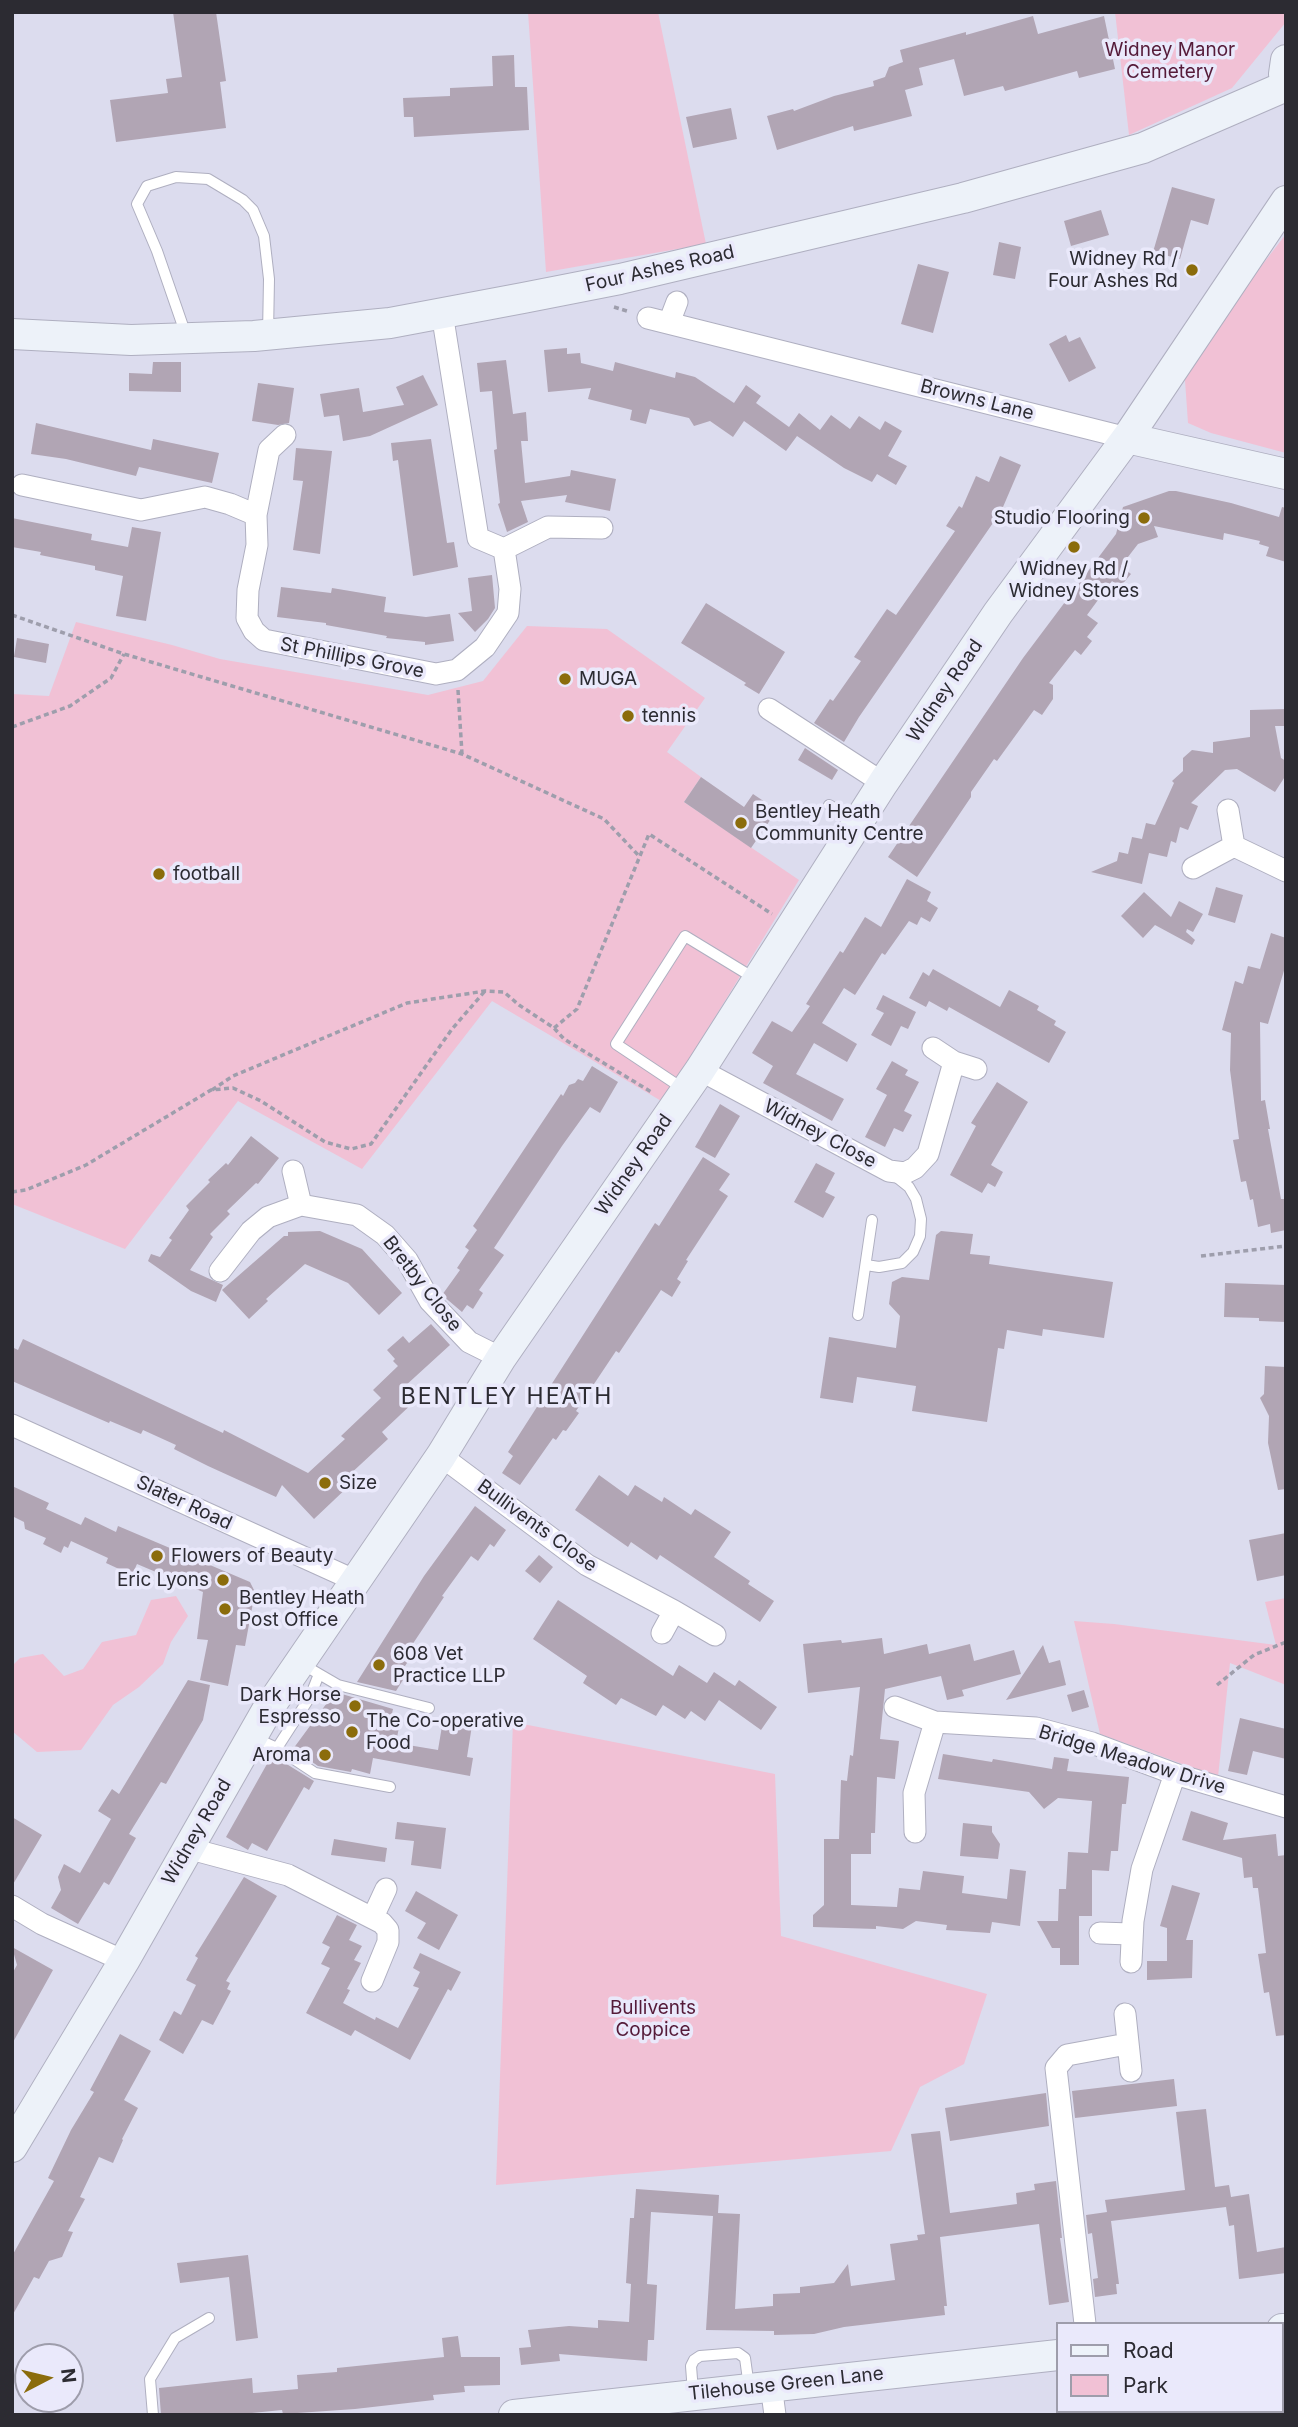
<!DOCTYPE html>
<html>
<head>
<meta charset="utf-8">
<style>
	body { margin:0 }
	#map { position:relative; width:1298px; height:2427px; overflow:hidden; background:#dcdcee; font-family:Inter,sans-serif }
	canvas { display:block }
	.frame { position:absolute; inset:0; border:14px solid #2c2b32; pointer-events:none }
	.legend { position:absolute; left:1056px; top:2322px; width:228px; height:91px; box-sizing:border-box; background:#eae9fb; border:2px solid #9e9dab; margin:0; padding:9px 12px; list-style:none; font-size:21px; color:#2c2b32 }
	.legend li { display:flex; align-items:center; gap:14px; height:35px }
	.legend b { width:35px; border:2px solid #9e9dab }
	.north { position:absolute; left:14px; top:2343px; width:70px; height:70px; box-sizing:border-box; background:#eae9fb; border:2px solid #9e9dab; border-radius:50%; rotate:83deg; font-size:19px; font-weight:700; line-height:28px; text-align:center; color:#2c2b32 }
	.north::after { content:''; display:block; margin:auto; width:24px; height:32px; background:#8b6c0c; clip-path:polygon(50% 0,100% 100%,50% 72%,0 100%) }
</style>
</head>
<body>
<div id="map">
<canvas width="1298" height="2427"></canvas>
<div class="frame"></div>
<ul class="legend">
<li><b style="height:9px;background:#edf2f9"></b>Road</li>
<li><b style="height:19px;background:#f1c1d5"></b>Park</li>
</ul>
<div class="north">N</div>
</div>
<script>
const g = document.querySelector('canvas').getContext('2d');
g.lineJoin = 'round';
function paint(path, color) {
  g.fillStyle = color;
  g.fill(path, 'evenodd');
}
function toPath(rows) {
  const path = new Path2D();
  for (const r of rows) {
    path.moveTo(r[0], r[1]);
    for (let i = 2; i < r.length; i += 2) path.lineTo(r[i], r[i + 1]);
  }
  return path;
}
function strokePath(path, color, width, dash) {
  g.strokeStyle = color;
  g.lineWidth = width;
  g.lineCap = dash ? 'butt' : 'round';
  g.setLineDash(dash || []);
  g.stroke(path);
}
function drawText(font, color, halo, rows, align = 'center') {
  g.font = font + ' Inter,sans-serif';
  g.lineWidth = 7;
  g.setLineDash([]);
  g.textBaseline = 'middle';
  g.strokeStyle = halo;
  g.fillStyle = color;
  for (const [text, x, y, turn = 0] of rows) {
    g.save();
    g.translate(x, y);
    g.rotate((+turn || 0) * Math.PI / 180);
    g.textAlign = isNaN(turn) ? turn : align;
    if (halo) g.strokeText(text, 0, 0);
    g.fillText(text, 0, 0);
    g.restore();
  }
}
const green = toPath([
	[528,12,658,12,706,244,546,272],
	[1115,12,1286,12,1286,22,1232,88,1129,135],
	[1286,234,1286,453,1211,433,1188,423,1184,366],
	[76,622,172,645,220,659,428,695,483,681,527,626,607,629,705,698,667,752,701,777,684,802,799,880,663,1102,492,1001,362,1169,238,1101,125,1249,12,1204,12,694,49,696],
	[176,1596,188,1616,171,1642,163,1664,139,1687,113,1705,81,1750,37,1752,12,1731,12,1666,20,1658,43,1654,64,1676,83,1669,102,1642,136,1635,151,1600],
	[1286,1598,1286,1685,1230,1663,1218,1777,1100,1734,1074,1621,1114,1624,1276,1645,1265,1602],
	[513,1722,775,1774,781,1936,987,1994,964,2064,920,2087,891,2151,496,2185]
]);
const building = toPath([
	[173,12,216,12,226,81,220,82,226,128,116,142,110,100,168,93,166,79,182,77],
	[1033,16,1038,34,1104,16,1115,69,1079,78,1077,71,1005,91,1003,86,964,96,954,59,919,68,923,85,905,90,912,116,854,131,853,126,777,150,767,116,793,109,794,111,834,96,874,86,873,81,885,77,889,67,903,62,900,50,966,32,966,35],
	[514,55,515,87,527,87,529,130,414,137,413,117,404,117,403,98,450,96,450,88,493,86,492,56],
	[731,108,737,139,693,148,686,117],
	[1172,187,1215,199,1208,225,1191,220,1180,259,1153,252],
	[1101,210,1109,235,1071,246,1064,221],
	[999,242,1021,247,1015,279,993,275],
	[918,264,949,272,933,333,901,324],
	[1066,335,1069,342,1080,337,1096,368,1069,382,1049,344],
	[567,348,567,354,580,353,581,363,613,371,615,362,675,378,676,372,695,377,734,403,746,385,761,396,756,403,789,427,799,413,820,430,831,415,850,429,859,416,880,430,885,421,902,431,888,456,907,466,896,485,877,474,872,482,844,468,797,436,786,451,744,421,733,437,710,421,694,426,689,418,650,409,646,424,630,420,632,410,588,399,591,388,548,392,544,350],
	[506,360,513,414,526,412,528,441,521,441,525,483,570,476,571,470,616,479,610,511,565,502,567,495,521,501,528,522,507,532,498,504,500,503,494,450,497,449,492,391,480,392,477,363],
	[153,362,181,362,181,392,129,391,129,373,152,374],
	[423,375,438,405,370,436,343,441,339,415,324,417,320,394,359,388,363,412,404,405,396,387],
	[258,383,294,388,289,423,278,425,252,421],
	[36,423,151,450,153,439,219,453,212,483,139,467,136,476,66,459,31,454],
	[431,439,447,543,454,542,458,567,413,576,398,460,393,461,391,443],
	[296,448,332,451,320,554,293,550,303,481,293,480],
	[1000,456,1021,465,997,521,995,520,859,717,844,742,814,723,830,699,833,701,861,661,854,657,887,609,896,615,955,531,946,526,959,506,962,508,976,476,989,482],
	[1169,491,1176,491,1231,503,1279,517,1282,507,1286,508,1286,562,1266,556,1269,547,1259,544,1260,541,1224,533,1223,540,1154,526,1158,537,1138,544,1121,566,1131,574,1120,587,1112,581,1087,615,1098,623,1087,637,1092,641,1081,655,1075,650,1049,683,1053,685,1053,699,1042,715,1034,710,997,761,994,759,971,792,971,797,917,877,888,857,1023,658,1116,534,1123,507],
	[12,518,92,534,91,540,128,547,132,527,161,532,146,621,116,616,123,576,95,570,95,566,40,555,41,552,12,547],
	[492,575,495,608,488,619,475,632,458,613,472,611,468,578],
	[281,587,331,593,332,588,386,597,384,612,426,617,450,614,454,641,425,645,425,642,386,638,387,636,326,625,326,623,277,617],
	[706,603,785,652,759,694,744,685,746,683,681,643],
	[17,638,49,644,46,663,14,657],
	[1286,709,1286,726,1275,726,1281,758,1286,761,1286,775,1275,792,1237,769,1225,770,1191,803,1198,806,1188,830,1180,827,1176,843,1171,841,1167,857,1149,853,1142,884,1091,872,1117,861,1119,852,1128,854,1132,837,1142,839,1146,823,1155,825,1174,783,1172,781,1183,771,1183,758,1192,750,1213,753,1213,742,1250,737,1250,710],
	[805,748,838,770,832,780,798,760],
	[701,777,744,807,753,794,777,810,751,848,684,802],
	[907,879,931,892,927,901,938,908,930,922,921,917,917,925,909,921,885,955,882,953,855,995,844,988,822,1023,857,1044,847,1062,814,1043,796,1074,844,1099,832,1121,763,1083,773,1066,752,1053,772,1021,792,1032,810,1006,806,1004,840,951,843,953,865,917,881,927],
	[1216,887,1243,895,1235,923,1208,915],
	[1144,892,1171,917,1179,901,1203,914,1193,932,1187,929,1186,932,1195,940,1192,945,1155,925,1143,938,1121,916],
	[1271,933,1286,938,1286,964,1268,1024,1260,1022,1261,1101,1265,1100,1270,1129,1268,1129,1281,1199,1286,1199,1286,1230,1271,1233,1270,1224,1258,1227,1253,1199,1250,1200,1246,1181,1241,1182,1233,1140,1239,1139,1230,1070,1231,1033,1222,1030,1235,981,1243,984,1248,966,1260,969],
	[933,969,1000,1007,1009,990,1039,1006,1037,1010,1056,1021,1054,1025,1066,1032,1049,1063,949,1007,947,1011,929,1001,926,1007,909,998,923,972,929,976],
	[883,995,916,1012,908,1029,901,1026,891,1046,871,1035,884,1013,876,1009],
	[892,1061,908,1070,905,1075,919,1082,904,1111,912,1115,903,1132,894,1128,885,1147,865,1137,887,1095,876,1089],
	[592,1066,618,1082,600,1113,590,1107,562,1146,494,1248,504,1255,479,1290,483,1293,473,1309,467,1305,462,1312,442,1295,460,1270,457,1268,469,1250,465,1247,477,1230,473,1226,561,1094,563,1096,569,1085,575,1083,578,1079,583,1081],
	[997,1082,1028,1102,991,1165,1003,1172,995,1187,988,1183,982,1193,950,1175,976,1126,971,1123],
	[720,1104,740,1116,715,1158,695,1147],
	[251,1136,279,1158,258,1184,256,1183,227,1211,230,1214,210,1234,213,1237,190,1270,223,1285,216,1302,191,1291,148,1261,151,1254,160,1257,172,1240,169,1238,189,1210,186,1206,210,1182,208,1180,226,1163,228,1165],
	[703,1157,730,1174,719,1190,728,1196,686,1260,688,1261,677,1279,681,1282,672,1297,661,1290,619,1353,616,1351,576,1411,579,1413,566,1431,563,1430,556,1440,553,1438,520,1485,502,1473,513,1456,508,1452,655,1223,659,1226],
	[816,1163,835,1173,825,1192,835,1197,823,1218,794,1202],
	[320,1231,362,1249,402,1293,379,1315,348,1283,305,1264,266,1299,268,1301,249,1319,222,1290,284,1236,288,1236,288,1232],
	[941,1231,973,1234,970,1254,990,1256,989,1264,1113,1282,1104,1338,1043,1329,1042,1336,1007,1330,1004,1349,998,1348,987,1422,912,1411,916,1386,857,1377,853,1403,820,1398,829,1337,896,1348,900,1316,889,1304,892,1282,902,1277,929,1280,936,1235],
	[1225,1283,1286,1285,1286,1322,1259,1321,1259,1318,1224,1317],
	[431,1324,450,1345,404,1387,416,1400,382,1432,388,1439,347,1477,352,1483,314,1519,282,1485,276,1497,208,1466,174,1449,176,1445,143,1430,141,1434,110,1421,109,1423,12,1381,12,1347,18,1350,23,1339,223,1433,224,1430,308,1473,345,1439,341,1436,381,1398,373,1390,398,1366,393,1361,395,1359,387,1350,403,1336,409,1343],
	[1265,1366,1286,1367,1286,1489,1278,1490,1268,1443,1269,1416,1260,1398,1264,1394],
	[599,1475,628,1496,635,1485,662,1502,664,1497,691,1515,695,1509,731,1532,714,1557,750,1581,748,1584,774,1601,760,1622,660,1555,657,1560,631,1542,628,1547,575,1510],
	[12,1486,49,1503,46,1509,81,1525,85,1517,116,1532,118,1526,250,1582,255,1592,245,1646,236,1645,228,1686,200,1680,208,1640,197,1639,203,1592,137,1564,132,1575,106,1563,108,1558,71,1541,68,1548,64,1546,61,1553,43,1544,46,1538,25,1529,24,1522,12,1516],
	[475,1506,506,1530,494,1547,490,1544,478,1561,471,1556,442,1596,444,1597,404,1657,409,1660,401,1672,406,1675,396,1691,357,1682,424,1576],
	[1286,1533,1286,1575,1257,1581,1249,1540],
	[539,1555,553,1567,540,1583,525,1571],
	[558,1600,673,1676,679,1665,707,1683,714,1672,735,1686,739,1680,777,1707,761,1730,719,1700,705,1721,691,1711,685,1719,663,1705,656,1716,621,1698,616,1705,583,1683,587,1676,533,1639],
	[882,1638,884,1654,927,1644,929,1654,970,1644,974,1661,1014,1650,1021,1674,962,1690,964,1696,947,1700,941,1676,885,1689,880,1739,899,1741,895,1779,877,1777,875,1833,871,1833,871,1854,851,1854,851,1905,897,1907,899,1888,920,1890,923,1871,964,1876,962,1893,1007,1899,1010,1869,1026,1871,1020,1926,992,1922,990,1933,946,1930,947,1925,916,1921,903,1929,876,1926,876,1929,813,1927,813,1915,824,1905,824,1839,839,1839,841,1780,847,1781,850,1755,853,1756,860,1687,808,1693,803,1644,841,1640,842,1643],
	[1043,1645,1049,1663,1060,1660,1066,1685,1006,1700],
	[188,1680,210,1685,203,1720,166,1784,161,1782,129,1834,136,1838,109,1885,104,1882,78,1924,51,1908,61,1890,58,1877,64,1864,80,1873,111,1819,98,1811,112,1789,119,1794],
	[1084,1690,1089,1707,1072,1712,1067,1695],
	[335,1692,393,1709,389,1727,399,1727,396,1743,438,1750,444,1714,473,1719,467,1757,473,1758,470,1776,373,1758,370,1774,352,1769,351,1772,318,1766,293,1749],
	[1240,1718,1286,1729,1286,1759,1253,1751,1247,1775,1228,1771],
	[943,1754,992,1762,993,1759,1052,1769,1054,1757,1069,1759,1067,1771,1129,1777,1126,1804,1122,1804,1118,1851,1111,1851,1109,1871,1092,1870,1092,1916,1079,1916,1079,1965,1060,1965,1060,1948,1052,1948,1037,1921,1058,1921,1059,1889,1066,1889,1068,1852,1088,1853,1092,1801,1058,1798,1044,1809,1029,1792,938,1779],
	[272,1755,314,1781,309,1790,304,1787,267,1851,252,1843,248,1850,226,1837],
	[1191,1811,1228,1823,1223,1840,1276,1834,1278,1856,1286,1855,1286,2035,1276,2036,1269,1992,1264,1993,1258,1954,1266,1953,1258,1888,1253,1888,1252,1877,1244,1878,1242,1858,1182,1840],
	[12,1817,42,1835,12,1886],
	[397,1822,446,1828,441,1869,411,1865,414,1841,395,1839],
	[963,1823,992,1826,992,1832,1000,1844,998,1859,960,1856],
	[334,1839,387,1848,385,1862,331,1855],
	[244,1877,277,1896,226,1981,230,1983,227,1989,231,1991,213,2025,202,2020,183,2054,159,2040,174,2011,181,2015,196,1985,186,1980,198,1958,195,1956],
	[1172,1885,1200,1893,1186,1940,1193,1940,1192,1978,1147,1980,1147,1961,1167,1961,1167,1928,1160,1926],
	[416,1891,458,1915,439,1950,417,1938,426,1923,405,1911],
	[337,1915,357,1925,349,1940,362,1946,354,1960,361,1963,347,1989,350,1990,343,2003,375,2020,376,2017,398,2028,419,1988,413,1986,420,1972,413,1968,420,1953,461,1972,451,1991,448,1989,410,2060,355,2030,351,2036,306,2013,330,1968,321,1964,330,1947,322,1943],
	[12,1947,53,1970,12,2044,12,1974,17,1965],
	[120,2034,151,2051,124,2100,138,2108,122,2139,123,2140,113,2163,99,2157,80,2197,85,2199,68,2231,73,2232,62,2257,49,2261,39,2279,34,2277,12,2316,12,2256,54,2181,48,2178,71,2130,94,2092,90,2090],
	[1174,2079,1177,2106,1075,2118,1072,2091],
	[1046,2093,1049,2126,950,2141,945,2108],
	[1206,2109,1215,2187,1229,2185,1231,2197,1249,2194,1257,2252,1286,2247,1286,2273,1239,2279,1234,2225,1229,2226,1226,2207,1111,2221,1119,2284,1116,2284,1117,2294,1095,2297,1093,2279,1098,2278,1092,2233,1088,2234,1086,2215,1107,2212,1105,2200,1185,2190,1176,2112],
	[940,2131,950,2213,1017,2204,1016,2193,1035,2190,1034,2184,1056,2181,1062,2238,1060,2238,1069,2302,1049,2305,1039,2224,940,2237,947,2306,944,2306,945,2315,844,2327,814,2334,774,2335,774,2331,706,2330,713,2216,651,2212,647,2284,657,2285,654,2340,648,2340,647,2361,559,2354,560,2361,521,2365,519,2348,531,2347,528,2330,569,2326,598,2328,598,2320,629,2322,631,2284,626,2283,630,2218,634,2218,636,2189,719,2195,718,2213,740,2214,735,2309,773,2306,773,2294,800,2293,800,2287,834,2283,848,2264,851,2286,895,2280,890,2244,918,2240,917,2235,925,2234,911,2134],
	[248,2255,258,2338,236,2341,229,2277,180,2283,177,2263],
	[458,2336,461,2357,500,2357,500,2385,464,2386,465,2392,433,2395,434,2400,355,2409,283,2414,282,2410,232,2415,161,2415,159,2388,252,2378,253,2393,298,2389,297,2375,337,2372,337,2368,444,2357,442,2338]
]);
const path = toPath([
	[614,307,630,312],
	[12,615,124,654,462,754,604,819,640,857],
	[458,690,462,754],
	[12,727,70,706,111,678,124,654],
	[554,1028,577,1009,649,834,772,914],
	[212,1090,233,1076,407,1003,485,991,504,992,519,1005,554,1028,564,1039,653,1093],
	[12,1192,26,1190,86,1165,211,1090,233,1088,261,1101,325,1142,351,1149,371,1144,452,1029,485,991],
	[1201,1256,1286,1246],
	[1217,1685,1254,1655,1286,1642]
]);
const lane = toPath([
	[186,335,157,251,137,204,147,186,176,177,208,179,243,200,253,210,264,236,269,279,268,334],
	[829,805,856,820],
	[685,1090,616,1044,685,936,754,978],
	[866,1265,879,1267,902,1263,913,1252,920,1236,921,1219,916,1199,909,1187,894,1175],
	[858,1315,872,1220],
	[319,1674,338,1685,429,1708],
	[255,1738,277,1748,310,1697,319,1674,302,1664],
	[277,1748,315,1773,390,1787],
	[693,2392,691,2366,694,2360,700,2356,738,2353,745,2358,749,2387],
	[153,2415,150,2379,175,2338,209,2318]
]);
const street = toPath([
	[648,318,1127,438],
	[669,323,677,302],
	[22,485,141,510,205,497,230,504,256,515,257,545,248,590,247,618,254,631,264,640,436,674,457,670,485,647,508,613,510,589,504,549,478,538,442,313],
	[256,515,269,450,285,435],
	[504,549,548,527,602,528],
	[769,709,883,783],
	[1234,846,1286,871],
	[1193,868,1234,846,1228,810],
	[933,1048,954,1062,976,1069],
	[700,1070,889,1171,905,1173,915,1168,928,1154,954,1062],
	[293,1171,301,1205],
	[220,1271,251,1231,268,1217,301,1205,357,1215,385,1235,407,1260,430,1301,469,1342,501,1358],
	[12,1425,356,1581],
	[441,1456,587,1565,674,1611,715,1635],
	[662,1633,674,1611],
	[895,1707,935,1722,1036,1728,1092,1743,1175,1774,1286,1807],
	[915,1832,914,1793,935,1722],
	[187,1848,288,1875,382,1923,388,1930,388,1942,372,1981],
	[12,1906,42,1924,124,1961],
	[373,1917,386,1889],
	[1100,1933,1131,1934],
	[1131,1962,1133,1921,1142,1869,1175,1774],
	[1125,2014,1131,2071],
	[1085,2324,1056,2068,1067,2055,1127,2044],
	[771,2385,775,2415]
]);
const secondary = toPath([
	[1286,60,1284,74,1286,84],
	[12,334,131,340,254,336,390,323,523,298,620,279,963,198,1143,148,1286,86],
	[1127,438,1286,474],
	[12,2147,124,1961,266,1712,441,1456,501,1358,700,1070,883,783,998,613,1127,438,1286,201],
	[1282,2329,1286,2329],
	[514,2415,1058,2355]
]);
const markers = [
	[1192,270,7,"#8b6c0c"],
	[1144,518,7,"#8b6c0c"],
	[1074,547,7,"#8b6c0c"],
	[565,679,7,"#8b6c0c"],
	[628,716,7,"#8b6c0c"],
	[741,823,7,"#8b6c0c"],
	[159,874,7,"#8b6c0c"],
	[325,1483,7,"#8b6c0c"],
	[157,1556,7,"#8b6c0c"],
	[223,1580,7,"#8b6c0c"],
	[225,1609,7,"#8b6c0c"],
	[379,1665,7,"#8b6c0c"],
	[355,1706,7,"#8b6c0c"],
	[352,1732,7,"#8b6c0c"],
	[325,1755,7,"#8b6c0c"]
];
const parkNames = [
	["Widney Manor",1170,50],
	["Cemetery",1170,72],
	["Bullivents",653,2008],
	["Coppice",653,2030]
];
const poiNames = [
	["Widney Rd /",1178,259,"right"],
	["Four Ashes Rd",1178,281,"right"],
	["Studio Flooring",1130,518,"right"],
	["Widney Rd /",1074,569,"center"],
	["Widney Stores",1074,591,"center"],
	["MUGA",579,679],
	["tennis",642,716],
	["Bentley Heath",755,812],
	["Community Centre",755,834],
	["football",173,874],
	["Size",339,1483],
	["Flowers of Beauty",171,1556],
	["Eric Lyons",209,1580,"right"],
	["Bentley Heath",239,1598],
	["Post Office",239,1620],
	["608 Vet",393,1654],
	["Practice LLP",393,1676],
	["Dark Horse",341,1695,"right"],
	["Espresso",341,1717,"right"],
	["The Co-operative",366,1721],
	["Food",366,1743],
	["Aroma",311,1755,"right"]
];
const streetNames = [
	["Four Ashes Road",660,269,-13],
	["Browns Lane",977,400,14],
	["St Phillips Grove",352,658,11],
	["Widney Road",945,691,-56],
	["Widney Close",820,1134,28],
	["Widney Road",634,1165,-55],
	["Bretby Close",422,1284,52],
	["Slater Road",184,1503,25],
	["Bullivents Close",537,1526,36],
	["Bridge Meadow Drive",1132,1760,17],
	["Widney Road",197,1832,-60],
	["Tilehouse Green Lane",786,2384,-6]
];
const quarterNames = [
	["BENTLEY HEATH",507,1397]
];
paint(green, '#f1c1d5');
paint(building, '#b1a5b4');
strokePath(lane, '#afafc0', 12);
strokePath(street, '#afafc0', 23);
strokePath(secondary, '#afafc0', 32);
strokePath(path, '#9e9eac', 3.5, [5, 3.5]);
strokePath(lane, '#fff', 10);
strokePath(street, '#fff', 21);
strokePath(secondary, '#edf2f9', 30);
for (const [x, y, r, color] of markers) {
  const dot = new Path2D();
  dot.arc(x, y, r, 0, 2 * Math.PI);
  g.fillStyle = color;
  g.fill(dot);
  strokePath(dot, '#eae9fb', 2.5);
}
drawText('19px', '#551b39', '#eae9fb', parkNames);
drawText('19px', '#2c2b32', '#eae9fb', poiNames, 'left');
drawText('19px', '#2c2b32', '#eae9fb', streetNames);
g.letterSpacing = '2px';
drawText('23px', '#2c2b32', '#eae9fb', quarterNames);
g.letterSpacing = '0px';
</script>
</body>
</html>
